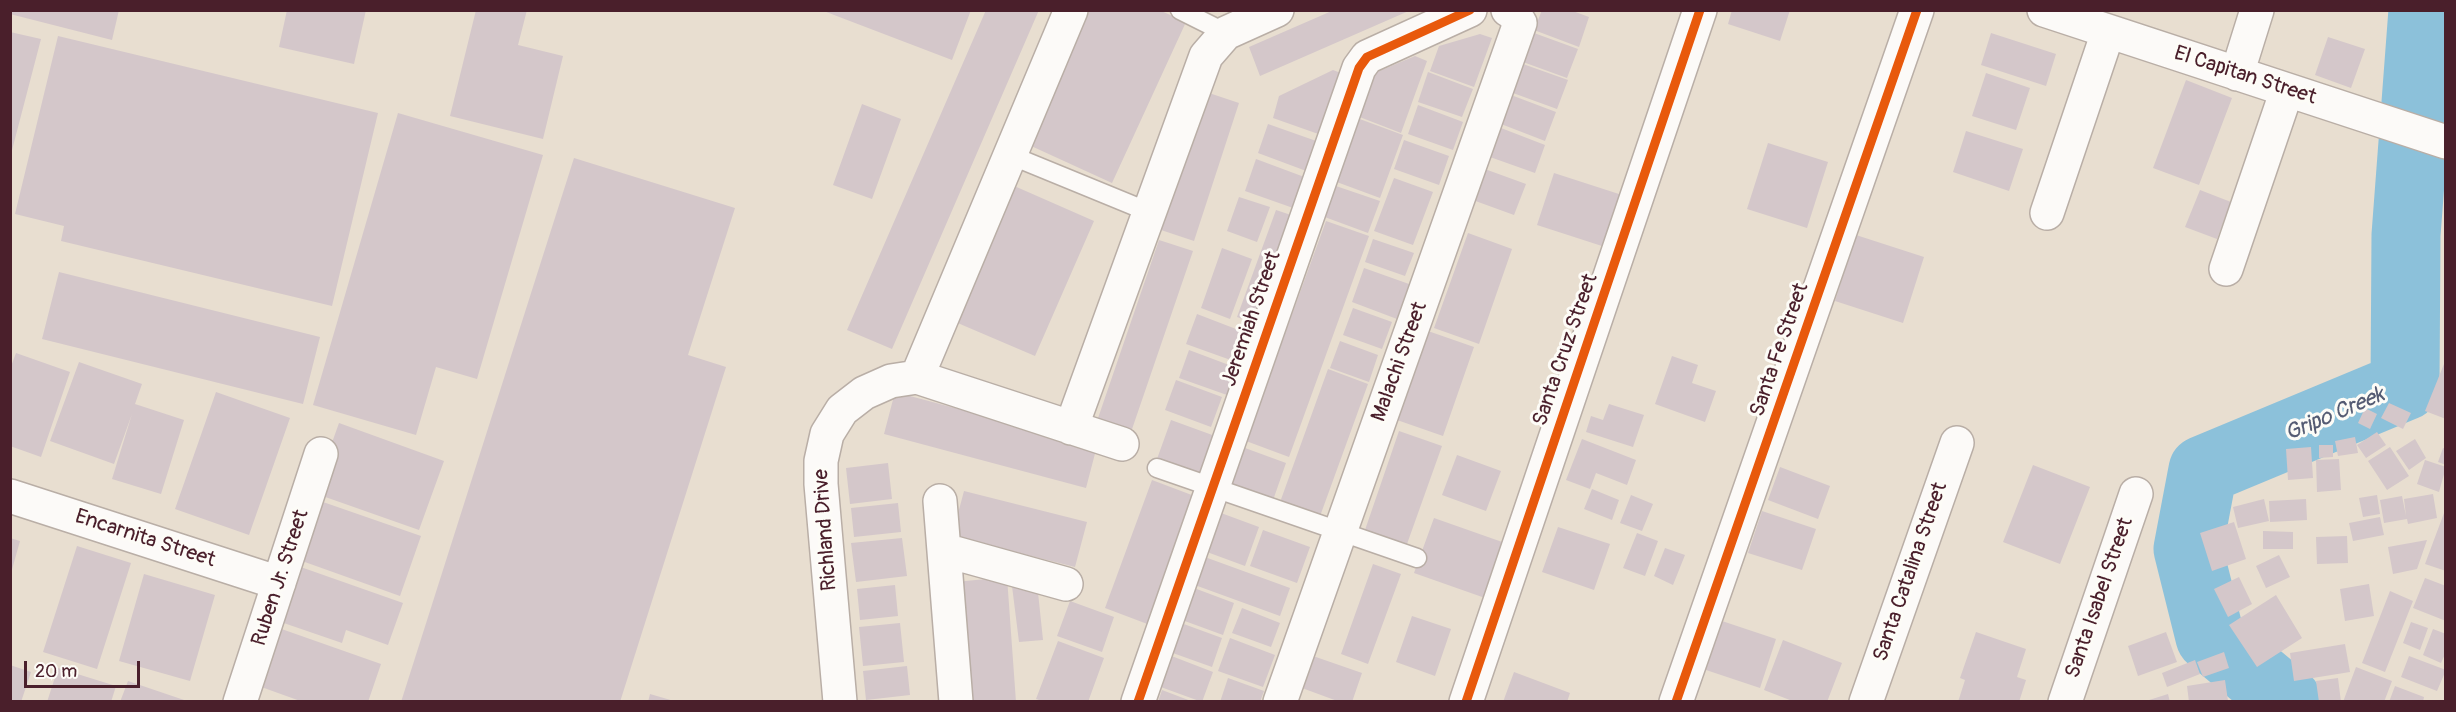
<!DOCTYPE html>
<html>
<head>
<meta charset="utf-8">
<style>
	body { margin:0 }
	#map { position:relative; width:2456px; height:712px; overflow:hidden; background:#e8ded0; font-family:Pangolin,sans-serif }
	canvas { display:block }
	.frame { position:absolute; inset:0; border:12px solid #4a1f2b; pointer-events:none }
	.scale { position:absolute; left:24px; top:661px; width:116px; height:27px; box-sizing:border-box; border:3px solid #4a1f2b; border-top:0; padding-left:8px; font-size:18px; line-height:21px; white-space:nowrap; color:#4a1f2b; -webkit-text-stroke:4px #fdfcf7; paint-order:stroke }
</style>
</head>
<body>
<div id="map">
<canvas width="2456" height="712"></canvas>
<div class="frame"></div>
<div class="scale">20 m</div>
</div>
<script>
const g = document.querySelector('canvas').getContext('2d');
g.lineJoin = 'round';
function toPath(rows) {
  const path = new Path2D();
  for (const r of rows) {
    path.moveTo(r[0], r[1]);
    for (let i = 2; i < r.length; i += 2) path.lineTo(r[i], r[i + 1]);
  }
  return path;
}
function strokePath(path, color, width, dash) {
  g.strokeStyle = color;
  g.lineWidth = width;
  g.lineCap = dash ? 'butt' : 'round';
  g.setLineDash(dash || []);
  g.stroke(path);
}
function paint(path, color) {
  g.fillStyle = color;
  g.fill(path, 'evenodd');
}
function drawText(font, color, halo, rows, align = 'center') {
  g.font = font + ' Pangolin,sans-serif';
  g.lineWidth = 6;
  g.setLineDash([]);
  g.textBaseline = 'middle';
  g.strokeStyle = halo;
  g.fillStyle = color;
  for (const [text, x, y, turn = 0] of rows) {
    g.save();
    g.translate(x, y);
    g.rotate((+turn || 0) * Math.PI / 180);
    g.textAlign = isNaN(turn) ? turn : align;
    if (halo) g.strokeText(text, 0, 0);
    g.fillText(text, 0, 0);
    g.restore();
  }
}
const river = toPath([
	[2288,702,2210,637,2188,549,2203,470,2405,386,2406,235,2423,10]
]);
const building = toPath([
	[10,10,119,10,112,40,10,14],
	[287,10,366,10,354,64,279,47],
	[476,10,527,10,518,45,563,56,543,139,450,116],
	[821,10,971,10,952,60],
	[986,10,1039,10,892,349,847,330],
	[1090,10,1159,10,1186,22,1112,183,1029,145],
	[1334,10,1411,10,1260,76,1249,47],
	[1542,10,1570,10,1589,17,1579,47,1534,30],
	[1732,10,1790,10,1780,41,1728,24],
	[10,32,41,39,11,154,10,154],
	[1534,33,1578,49,1567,78,1523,62],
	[1991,33,2056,54,2046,86,1981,65],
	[1480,34,1492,38,1474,87,1430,71,1439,46],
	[58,36,378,113,332,306,61,241,64,226,15,214],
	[2328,37,2365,49,2351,88,2315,75],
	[1415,56,1427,61,1401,133,1357,116,1372,74],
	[1523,64,1568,80,1557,109,1513,93],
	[1333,70,1346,75,1324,136,1273,118,1279,96],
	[1428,72,1473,89,1462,117,1418,102],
	[1986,73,2030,88,2016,130,1972,116],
	[2186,80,2232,98,2199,185,2153,168],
	[1206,92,1239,103,1194,241,1161,230],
	[1511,95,1556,112,1545,141,1501,124],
	[862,104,901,119,872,199,833,185],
	[1418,105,1463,122,1453,150,1408,134],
	[398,113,543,155,477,379,436,367,416,435,313,405],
	[1357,118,1403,135,1380,198,1334,181],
	[1268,124,1319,142,1309,172,1258,153],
	[1501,128,1545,145,1535,173,1490,157],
	[1966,131,2023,149,2009,191,1953,172],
	[1404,140,1449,156,1439,185,1394,169],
	[1768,143,1828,162,1807,228,1747,209],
	[574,158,735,208,688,355,726,367,620,702,401,702],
	[1256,159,1307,178,1296,209,1245,191],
	[1482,168,1526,184,1514,215,1470,199],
	[1554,173,1622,195,1605,247,1537,225],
	[1394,178,1433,192,1413,245,1374,231],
	[1012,185,1094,221,1035,356,953,321],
	[1333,185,1380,201,1368,233,1322,216],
	[2200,190,2231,202,2217,239,2185,227],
	[1239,197,1270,207,1257,242,1227,231],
	[1276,210,1300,218,1261,326,1237,317],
	[1326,221,1369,236,1289,457,1246,441],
	[1468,233,1512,249,1479,344,1434,328],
	[1856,235,1924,257,1903,323,1835,301],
	[1373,239,1414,253,1405,276,1365,262],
	[1159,240,1193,251,1130,435,1096,424],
	[1222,248,1252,259,1230,319,1201,308],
	[1364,268,1409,284,1397,319,1352,302],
	[59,272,320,337,303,404,42,339],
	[1353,308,1392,322,1382,349,1343,335],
	[1197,314,1249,334,1239,363,1186,344],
	[1428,331,1474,347,1443,436,1397,420],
	[1340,341,1378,355,1369,382,1330,368],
	[1189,350,1237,368,1227,395,1179,378],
	[16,353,70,372,41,457,10,446,10,369],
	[1672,356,1698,365,1692,383,1716,391,1705,422,1655,404],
	[2446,359,2446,419,2425,411],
	[79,362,142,384,135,404,184,420,161,494,112,479,132,414,114,464,50,441],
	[1328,369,1368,384,1319,519,1279,505],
	[1176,380,1222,397,1211,427,1165,410],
	[216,392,290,418,249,535,175,509],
	[895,392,1097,446,1086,488,884,434],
	[2389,403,2411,413,2403,429,2381,418],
	[1609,404,1644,415,1633,447,1586,432,1591,416,1603,420],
	[2365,408,2377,414,2370,429,2358,423],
	[1171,420,1215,436,1201,475,1157,459],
	[339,423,444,461,419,530,314,493],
	[1399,431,1442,446,1407,544,1365,530],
	[2377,432,2386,445,2366,458,2357,445],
	[2355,437,2358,453,2338,456,2335,441],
	[1582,439,1636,460,1627,485,1596,473,1590,489,1566,480],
	[2415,439,2426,458,2409,470,2396,451],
	[2319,445,2333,445,2333,457,2319,458],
	[2311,447,2313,478,2288,480,2286,449],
	[2390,447,2409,476,2387,490,2368,461],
	[1245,448,1286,463,1271,506,1229,490],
	[2443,448,2446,449,2446,465,2438,462],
	[1457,455,1501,471,1486,511,1442,495],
	[2339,459,2341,490,2317,492,2316,460],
	[2425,460,2446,467,2439,492,2417,484],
	[888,463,892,499,850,504,846,468],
	[2033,465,2090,487,2060,564,2003,542],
	[1780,467,1830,486,1818,519,1768,500],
	[1152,480,1197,497,1150,625,1105,608],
	[1592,489,1619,500,1612,520,1584,509],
	[964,491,1087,522,1075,567,952,536],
	[2433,494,2437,518,2408,524,2407,519,2384,523,2380,500,2402,496,2406,516,2404,499],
	[1631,495,1653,504,1642,531,1620,523],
	[2377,495,2380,514,2363,517,2359,498],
	[2264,499,2269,521,2238,528,2233,507],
	[2306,499,2307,520,2270,522,2269,501],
	[323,502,421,536,400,596,302,561],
	[898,503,901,532,854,537,851,508],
	[1762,511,1816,529,1802,570,1748,553],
	[1221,513,1259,527,1245,566,1207,552],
	[2444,513,2446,513,2446,571,2425,564],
	[2380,517,2384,535,2353,541,2349,523],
	[1434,518,1505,543,1485,598,1414,573],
	[2234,522,2246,559,2212,571,2200,533],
	[1558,527,1610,544,1594,590,1542,572],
	[1263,530,1310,547,1297,583,1250,566],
	[2263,531,2293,532,2293,549,2263,549],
	[1637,533,1658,541,1645,576,1623,568],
	[2347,536,2348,563,2317,564,2316,537],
	[10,538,20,541,11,573,10,573],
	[902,538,907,576,856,582,851,543],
	[2427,540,2417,569,2393,574,2388,547],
	[77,546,131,563,97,669,43,652],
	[1665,548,1685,555,1673,585,1654,576],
	[2279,555,2290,577,2266,588,2256,566],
	[1202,556,1290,588,1280,616,1192,584],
	[1373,564,1401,574,1368,664,1341,654],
	[295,565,403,603,388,645,346,630,342,643,275,620],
	[144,574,215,595,190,681,119,661],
	[1007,577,1016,702,964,702,955,582],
	[2239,577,2252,604,2228,617,2214,589],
	[2425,578,2446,586,2446,621,2413,608],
	[1037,583,1043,640,1019,642,1012,586],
	[2369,584,2374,616,2345,621,2340,589],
	[895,585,898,616,860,620,857,589],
	[1194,588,1234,603,1223,635,1182,620],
	[2390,591,2413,601,2385,672,2362,663],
	[2276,595,2302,638,2257,667,2229,625],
	[1070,601,1114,617,1102,652,1057,636],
	[1242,608,1280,623,1271,647,1232,633],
	[1412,616,1451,629,1435,676,1396,662],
	[1719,620,1776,639,1760,688,1703,669],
	[2411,622,2428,628,2420,650,2403,643],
	[900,623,904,662,863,666,859,627],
	[1181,623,1222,638,1212,667,1170,652],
	[273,626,381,664,368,702,303,702,253,684],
	[2433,629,2446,634,2446,652,2441,663,2423,655],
	[1976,632,2026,649,2017,677,2026,680,2019,702,1958,702,1965,680,1960,678],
	[2166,632,2177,662,2138,676,2128,646],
	[1230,638,1275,655,1263,687,1218,671],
	[1783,640,1842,663,1827,702,1795,702,1764,690],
	[1058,641,1104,658,1088,702,1045,702,1036,699],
	[2345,644,2350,672,2294,681,2290,653],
	[2224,652,2229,668,2203,677,2197,662],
	[1169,655,1213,672,1202,702,1158,686],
	[1313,656,1362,673,1352,702,1340,702,1302,688],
	[2409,656,2446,670,2437,691,2401,677],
	[2195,660,2200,674,2167,687,2162,673],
	[10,665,31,672,21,702,10,702],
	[907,666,910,695,866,700,863,671],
	[2356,667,2392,681,2384,702,2343,702],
	[58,668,116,686,111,702,47,702],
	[1514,672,1570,693,1567,702,1503,702],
	[1228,678,1264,691,1260,702,1220,702],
	[2338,678,2341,702,2319,702,2316,681],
	[2225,680,2228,701,2189,702,2187,686],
	[128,681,187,701,187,702,120,702],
	[2395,686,2424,697,2423,702,2389,702],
	[1162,690,1191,701,1191,702,1158,702],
	[650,694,674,701,674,702,648,702],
	[2168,694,2170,702,2146,702,2146,701]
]);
const lane = toPath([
	[1180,10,1226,33],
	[1010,155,1149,212],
	[1157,468,1417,558]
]);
const street = toPath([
	[2044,10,2446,142],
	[2237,74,2257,10],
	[2047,213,2108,32],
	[2226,269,2287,90],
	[917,377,1071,10],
	[1071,428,1206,56,1226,33,1277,10],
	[10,496,279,583],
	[940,501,956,702],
	[944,550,1066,584],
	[240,702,321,454],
	[840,702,821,484,821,461,827,434,842,410,864,393,891,381,917,377,1122,444],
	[1138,702,1359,68,1367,57,1470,10],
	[1280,702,1520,23,1512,12,1508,10],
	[1466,702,1700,10],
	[1676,702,1917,10],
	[1866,702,1957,443],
	[2065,702,2136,494]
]);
const cycleway = toPath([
	[1138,702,1359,68,1367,57,1470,10],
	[1466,702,1700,10],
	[1676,702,1917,10]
]);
const streetNames = [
	["El Capitan Street",2245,76,18],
	["Jeremiah Street",1252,319,-71],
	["Santa Cruz Street",1566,350,-71],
	["Santa Fe Street",1780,350,-71],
	["Malachi Street",1400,362,-70],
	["Richland Drive",826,530,-94],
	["Encarnita Street",145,539,18],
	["Santa Catalina Street",1911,572,-71],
	["Ruben Jr. Street",281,578,-72],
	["Santa Isabel Street",2100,598,-71]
];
const waterNames = [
	["Gripo Creek",2335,415,-23]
];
strokePath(river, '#8cc1da', 69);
paint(building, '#d4c7ca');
strokePath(lane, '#b9aea6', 21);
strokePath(street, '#b9aea6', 36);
strokePath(lane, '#fcfaf8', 18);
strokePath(street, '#fcfaf8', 33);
strokePath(cycleway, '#e8590c', 9);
drawText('21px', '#4a1f2b', '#fdfcf7', streetNames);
drawText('italic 22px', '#545b73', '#fdfcf7', waterNames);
</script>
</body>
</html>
